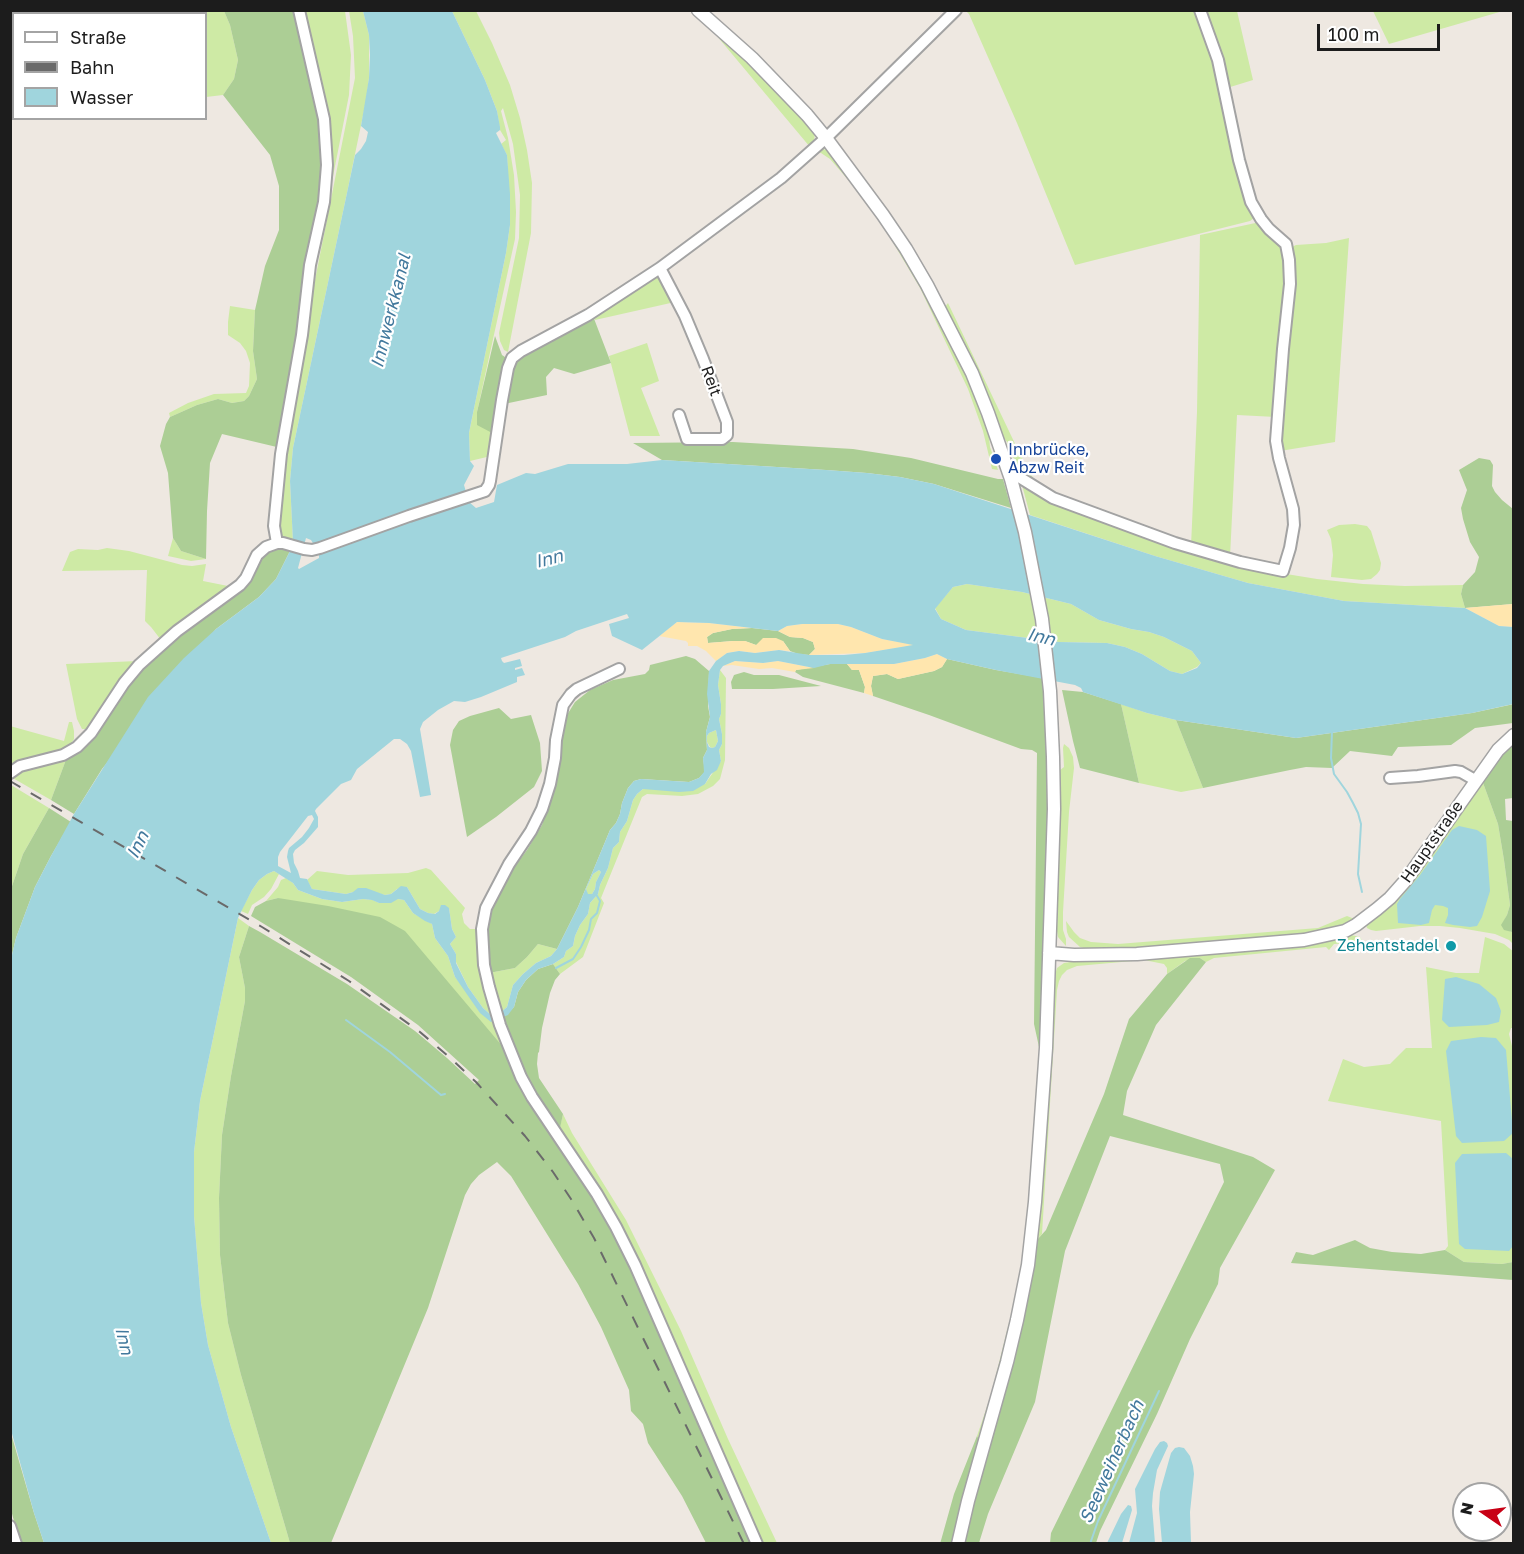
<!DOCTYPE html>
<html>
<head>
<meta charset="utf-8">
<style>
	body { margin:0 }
	#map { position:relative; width:1524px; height:1554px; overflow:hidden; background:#eee8e1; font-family:"Golos Text",sans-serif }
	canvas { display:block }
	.frame { position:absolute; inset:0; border:12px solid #1c1c1c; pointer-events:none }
	.legend { position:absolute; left:12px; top:12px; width:195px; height:108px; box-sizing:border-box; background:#fff; border:2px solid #a4a4a4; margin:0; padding:8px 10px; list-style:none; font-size:18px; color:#1c1c1c }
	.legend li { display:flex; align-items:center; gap:12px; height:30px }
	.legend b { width:30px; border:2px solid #a4a4a4 }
	.north { position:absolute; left:1452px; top:1482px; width:60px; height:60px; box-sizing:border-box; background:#fff; border:2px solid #a4a4a4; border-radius:50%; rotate:283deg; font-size:16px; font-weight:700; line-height:24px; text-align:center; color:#1c1c1c }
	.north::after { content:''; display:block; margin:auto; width:21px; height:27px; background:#c80015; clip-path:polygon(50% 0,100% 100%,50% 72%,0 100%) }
	.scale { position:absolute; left:1317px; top:24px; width:123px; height:27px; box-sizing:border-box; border:3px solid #1c1c1c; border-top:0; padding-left:8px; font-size:18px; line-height:21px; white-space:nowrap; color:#1c1c1c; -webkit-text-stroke:4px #fff; paint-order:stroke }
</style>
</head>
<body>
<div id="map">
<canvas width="1524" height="1554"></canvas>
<div class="frame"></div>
<ul class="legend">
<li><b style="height:8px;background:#fff"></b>Straße</li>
<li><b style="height:8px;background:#6a6a6a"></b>Bahn</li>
<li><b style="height:16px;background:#a0d5dd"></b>Wasser</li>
</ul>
<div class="north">N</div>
<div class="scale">100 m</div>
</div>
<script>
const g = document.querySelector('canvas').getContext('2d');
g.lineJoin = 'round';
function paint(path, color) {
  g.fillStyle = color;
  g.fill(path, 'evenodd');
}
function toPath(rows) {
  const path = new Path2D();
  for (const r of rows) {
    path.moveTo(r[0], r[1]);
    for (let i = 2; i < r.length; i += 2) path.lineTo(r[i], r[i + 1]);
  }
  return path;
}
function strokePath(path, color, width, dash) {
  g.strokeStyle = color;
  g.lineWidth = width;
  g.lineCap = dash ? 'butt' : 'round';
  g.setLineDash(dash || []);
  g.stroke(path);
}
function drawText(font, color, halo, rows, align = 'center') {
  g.font = font + ' "Golos Text",sans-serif';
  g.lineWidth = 4.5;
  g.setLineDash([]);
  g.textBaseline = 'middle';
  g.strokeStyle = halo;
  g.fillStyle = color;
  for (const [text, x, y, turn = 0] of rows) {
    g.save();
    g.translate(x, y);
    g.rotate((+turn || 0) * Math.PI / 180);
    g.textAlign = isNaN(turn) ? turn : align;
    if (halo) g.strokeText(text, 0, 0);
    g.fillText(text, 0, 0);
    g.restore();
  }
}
const grass = toPath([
	[11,11,224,11,230,25,238,60,234,79,223,95,206,97,206,14,14,14,13,86,11,78],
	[300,11,345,11,351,55,349,95,312,283],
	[349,11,363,11,369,35,369,78,366,101,348,188,293,448,290,481,293,542,279,535,277,507,284,482,281,473,308,297,314,285,355,78,353,36],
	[452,11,476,11,492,43,510,85,520,118,527,150,532,183,531,233,508,352,504,350,500,341,499,333,519,238,520,195,513,144,503,108,501,111,508,138,514,175,516,212,515,239,477,412,494,434,491,456,470,461,469,433,471,423,506,253,510,225,507,155,501,144,506,140,500,130,497,111,485,80],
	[966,11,1198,11,1213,53,1254,218,1250,221,1075,265,1017,123,969,14],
	[1202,11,1237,11,1253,80,1227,88],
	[1373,11,1503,11,1389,44],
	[706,23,750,62,815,132,814,142,810,147],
	[823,149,829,151,894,239,925,289,971,384,989,430,989,437,990,447,998,470,992,469,983,431,968,389,920,288,885,229,856,189,830,159,821,153,816,152],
	[1260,222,1283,248,1288,270,1276,417,1237,415,1230,557,1191,546,1197,412,1200,235],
	[1349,238,1335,442,1280,451,1292,247,1296,245,1326,243],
	[656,277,662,279,675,302,595,320,593,316],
	[948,303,1028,471,1035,480,1065,500,1026,480,1019,471,1007,442,1000,433,945,307],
	[230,306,255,310,253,351,257,379,249,396,244,401,232,403,218,399,197,405,170,417,169,413,188,403,214,394,246,393,249,386,250,363,246,351,240,343,228,335,228,322],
	[647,343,659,381,641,388,660,436,630,436,609,356],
	[1024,484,1056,502,1274,572,1317,579,1363,584,1405,586,1463,585,1461,594,1465,608,1344,601,1248,583,1155,556,1030,515,1022,485],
	[1355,524,1367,526,1371,531,1381,563,1380,570,1377,574,1371,579,1362,580,1331,577,1333,555,1331,539,1327,530,1339,525],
	[173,538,181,551,206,559,191,561,168,556],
	[107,548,129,551,182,565,192,566,206,564,203,581,233,587,161,640,151,627,145,621,147,570,62,571,70,552,78,549,98,550],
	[967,584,1022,592,1071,604,1099,620,1131,629,1149,632,1164,637,1192,651,1201,663,1197,667,1182,674,1170,671,1142,654,1125,647,1107,643,1059,642,966,630,941,619,935,608,953,587],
	[138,661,89,729,82,729,77,719,66,664],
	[720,670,726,678,725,760,720,779,713,786,698,794,682,796,647,794,642,797,601,898,604,903,583,957,560,974,553,964,564,957,566,951,573,946,575,936,580,925,588,914,590,903,598,894,600,885,608,868,613,848,619,842,620,832,627,821,633,800,637,794,643,789,659,789,705,784,721,761,719,750,722,744,722,734,719,719,721,714,721,704,718,685],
	[1121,704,1147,713,1176,720,1203,788,1181,792,1139,783],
	[69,722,72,722,74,731,74,739,69,747,64,751,11,767,10,726,64,741],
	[716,730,718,741,715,747,712,748,710,747,707,742,707,736,709,733],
	[1064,744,1069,748,1073,757,1074,768,1069,812,1063,912,1063,930,1066,939,1066,946,1058,937,1057,931,1059,771,1064,767,1063,748],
	[67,757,51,800,11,777,16,772],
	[1482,780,1498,824,1504,860,1510,905,1507,915,1502,925,1511,932,1513,931,1513,944,1509,940,1495,934,1460,928,1440,926,1420,926,1376,931,1371,930,1367,928,1366,924],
	[11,785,49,808,23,854,11,889],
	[426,868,431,870,465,908,462,914,464,923,470,929,479,929,492,1016,483,1008,468,987,456,962,456,954,450,944,456,937,452,929,449,908,439,911,434,914,428,913,420,909,407,887,397,889,391,894,385,895,377,893,353,892,346,894,312,889,307,880,317,871,348,875,408,873],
	[599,870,601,872,596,882,595,889,592,894,587,894,586,889,593,874],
	[274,871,279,874,271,889,264,897,252,905,248,914,241,911,252,890,259,880,267,874],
	[286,878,293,883,298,890,322,899,342,902,363,899,373,900,379,903,398,899,404,900,413,913,432,924,435,938,448,956,455,977,494,1021,503,1047,278,898,266,901,278,887,281,880],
	[1347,916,1352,918,1359,917,1344,927,1311,935,1147,949,1087,949,1080,947,1069,937,1067,932,1066,921,1074,932,1080,938,1091,942,1118,944,1318,928],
	[238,918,249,926,239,957,245,988,245,1001,231,1076,222,1135,219,1198,220,1255,228,1323,241,1375,290,1543,271,1543,231,1427,208,1345,201,1303,194,1216,194,1152,200,1101],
	[1347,934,1360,937,1363,942,1334,944,1329,950,1326,947,1214,958,1206,962,1200,958,1185,961,1167,974,1167,968,1164,964,1144,960,1077,966,1067,970,1062,975,1059,981,1057,990,1042,1234,1036,1241,1054,979,1057,968,1064,963,1077,961,1169,956],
	[1485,937,1504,944,1514,952,1514,1005,1512,1007,1514,1028,1511,1028,1509,1034,1514,1054,1513,1262,1502,1264,1464,1262,1445,1250,1448,1246,1441,1121,1328,1101,1343,1059,1364,1067,1390,1064,1406,1048,1432,1048,1426,967,1456,973,1479,973],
	[538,944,557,949,551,956,536,963,523,974,513,985,507,1007,499,1014,489,973,515,968,527,957],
	[563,1114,572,1133,626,1220,681,1331,728,1439,777,1543,761,1543,559,1131],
	[1013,1317,980,1441,977,1436,991,1395,1009,1323]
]);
const forest = toPath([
	[224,11,298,11,318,92,325,171,281,448,222,434,210,463,207,511,206,559,181,551,173,538,168,473,160,446,166,424,170,417,197,405,218,399,232,403,244,401,249,396,257,379,253,351,255,310,265,266,279,230,279,186,270,155,223,95,234,79,238,60,230,25],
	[593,316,611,363,574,374,554,368,546,377,547,395,504,404,515,359],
	[495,336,502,355,508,359,494,434,477,425,477,412],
	[733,442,853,449,911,458,998,479,1003,479,1011,508,934,484,900,477,867,473,826,470,662,460,633,443],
	[1479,458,1490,460,1493,465,1492,486,1495,492,1502,500,1513,509,1513,604,1465,608,1461,594,1463,585,1475,572,1479,557,1470,542,1463,519,1461,508,1467,490,1459,470],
	[275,548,291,549,276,579,259,597,216,629,102,769,74,814,51,800,67,757,132,678,173,637,239,591,259,560,265,553],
	[752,628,778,631,790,637,803,638,813,642,815,649,809,655,798,654,790,651,783,641,756,645,745,641,733,641,708,643,707,637,713,633,732,629],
	[686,656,695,659,709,671,708,706,710,717,706,732,707,750,703,758,705,772,699,778,689,782,641,779,634,781,628,788,622,803,620,814,616,823,610,830,578,907,557,949,538,944,527,957,515,968,489,973,485,942,487,919,494,900,504,881,527,850,542,825,551,795,561,730,567,715,575,702,590,690,613,680,645,674,649,670,650,665],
	[947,659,996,670,1043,678,1047,753,1047,865,1039,1047,1034,1024,1037,753,1032,750,1021,749,929,715,873,696,871,686,873,676,887,674,898,679,934,671,942,667],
	[830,664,847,664,852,670,859,670,865,687,864,693,803,677,795,672,796,670],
	[744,672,754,675,779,675,821,686,773,689,732,689,731,682,734,675],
	[1062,690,1083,692,1121,704,1139,783,1080,768,1073,741],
	[1514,704,1513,723,1475,728,1451,745,1398,747,1392,756,1350,751,1332,768,1306,767,1290,770,1203,788,1176,720,1296,738,1472,713],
	[499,708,511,719,531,715,540,743,542,771,534,787,496,817,467,837,450,745,453,730,459,721,470,716],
	[1513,741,1513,798,1505,799,1506,820,1513,821,1514,931,1512,932,1504,930,1501,925,1507,915,1510,905,1504,860,1498,824,1482,780,1496,760],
	[49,808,71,822,51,856,35,887,16,938,11,959,11,889,23,854],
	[278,898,328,906,380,917,405,931,503,1047,510,1042,501,1018,514,1007,518,992,526,980,538,969,553,964,560,974,555,980,550,993,542,1028,539,1052,538,1053,537,1064,539,1078,563,1114,557,1142,609,1220,754,1543,706,1543,682,1496,648,1443,643,1424,631,1411,629,1390,601,1327,578,1284,511,1176,497,1162,479,1175,471,1184,465,1195,428,1308,331,1543,290,1543,241,1375,228,1323,220,1255,219,1198,222,1135,231,1076,245,1001,245,988,239,957,249,926,260,932,347,984,415,1031,447,1058,475,1084,479,1080,418,1025,351,977,251,916,255,907,266,901],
	[1190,958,1200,958,1206,962,1156,1025,1127,1091,1123,1115,1253,1157,1275,1170,1220,1268,1218,1284,1190,1339,1157,1414,1100,1531,1096,1543,1050,1543,1051,1533,1224,1182,1220,1164,1110,1136,1065,1251,1035,1402,988,1514,979,1543,962,1544,1036,1241,1046,1230,1104,1094,1129,1019,1167,974],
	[1355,1240,1370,1248,1392,1252,1421,1254,1445,1250,1464,1262,1502,1264,1513,1262,1513,1280,1291,1263,1296,1252,1313,1255],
	[10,1430,34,1513,44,1543,20,1543,11,1510],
	[977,1436,980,1441,955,1543,940,1544,954,1494]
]);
const sand = toPath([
	[1513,604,1513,627,1499,626,1465,608],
	[677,622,709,623,752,628,732,629,713,633,707,637,708,643,733,641,745,641,756,645,763,638,776,638,783,641,790,651,779,650,755,653,739,651,727,653,716,661,706,651,697,646,688,646,688,643,686,641,659,636],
	[802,624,838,624,851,627,882,639,916,645,865,653,809,655,815,649,813,642,803,638,790,637,778,631,787,626],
	[937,654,947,659,942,667,934,671,898,679,887,674,873,676,871,686,873,696,864,693,865,687,859,670,852,670,847,664,894,664,925,658],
	[735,661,763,663,778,661,814,668,796,670,795,672,772,668,759,669,732,665,723,666]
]);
const water = toPath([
	[363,11,452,11,485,80,497,111,500,127,500,130,496,133,507,155,510,194,510,225,506,253,471,423,469,433,470,461,474,466,464,485,469,502,476,508,494,502,497,485,526,473,535,474,568,464,627,464,662,460,826,470,867,473,900,477,934,484,1155,556,1248,583,1344,601,1465,608,1499,626,1513,627,1513,704,1472,713,1296,738,1176,720,1147,713,1083,692,1081,688,1075,685,996,670,947,659,937,654,925,658,894,664,830,664,814,668,778,661,763,663,735,661,723,666,720,670,718,685,721,704,721,714,719,719,722,734,722,744,719,750,721,761,717,770,711,774,705,784,693,791,679,792,643,789,637,794,633,800,627,821,620,832,619,842,613,848,608,868,600,885,598,894,590,903,588,914,580,925,575,936,573,946,566,951,564,957,553,964,538,969,526,980,518,992,514,1007,508,1015,491,1022,480,1013,455,977,448,956,435,938,432,924,425,921,413,913,404,900,398,899,391,903,379,903,372,900,363,899,342,902,322,899,298,890,293,883,274,871,267,874,259,880,252,890,238,918,200,1101,194,1152,194,1216,201,1303,208,1345,231,1427,271,1543,44,1543,34,1513,11,1430,11,959,16,938,35,887,51,856,74,814,148,697,184,658,216,629,259,597,276,579,291,549,293,542,290,481,293,448,355,155,361,149,366,141,368,132,361,126,369,78,370,55,369,35],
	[306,538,311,540,319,553,319,558,299,569,298,568],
	[967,584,1022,592,1071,604,1099,620,1131,629,1149,632,1164,637,1192,651,1201,663,1197,668,1182,674,1170,671,1142,654,1125,647,1107,643,1059,642,966,630,941,619,935,609,953,587],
	[627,614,629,618,609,624,612,636,642,650,677,622,709,623,778,631,787,626,802,624,838,624,851,627,882,639,913,645,865,653,844,655,809,655,779,650,755,653,739,651,727,653,716,661,709,671,707,694,710,717,706,732,707,750,703,758,704,772,699,778,689,782,641,779,634,781,628,788,622,803,620,814,616,823,610,830,578,907,557,949,551,956,536,963,523,974,513,985,507,1007,499,1014,492,1016,483,1008,468,987,456,963,456,954,450,944,456,937,452,929,449,908,445,905,441,905,439,911,435,914,428,913,420,909,407,887,401,886,391,894,385,895,366,888,358,888,353,892,346,894,312,889,307,879,300,878,298,871,294,863,293,854,295,850,304,843,318,827,318,817,315,811,316,809,341,784,351,780,357,769,394,739,400,739,407,744,411,751,420,797,431,795,420,729,423,722,438,710,454,701,465,702,481,697,517,682,517,677,525,675,522,668,515,670,515,668,522,666,520,659,504,663,502,661,501,658,565,637,576,631],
	[716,730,718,741,715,747,712,748,709,747,707,742,707,736,709,733],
	[312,815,314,819,309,828,302,837,289,848,288,851,287,857,291,873,278,866,278,857,280,852,308,816],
	[599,870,601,872,596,882,595,889,592,894,588,894,586,889,593,874],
	[1459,826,1477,830,1486,836,1490,891,1482,917,1477,926,1470,927,1453,925,1445,923,1448,915,1448,908,1443,906,1435,905,1432,910,1429,923,1421,925,1398,923,1397,904,1400,899,1420,875,1452,830],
	[1456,977,1479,984,1496,998,1501,1011,1499,1022,1487,1025,1449,1027,1442,1020,1445,979],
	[1481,1037,1496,1038,1506,1050,1513,1133,1504,1141,1462,1143,1456,1136,1446,1051,1451,1041],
	[1506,1153,1513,1159,1513,1246,1509,1251,1465,1249,1459,1244,1455,1163,1462,1154],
	[1164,1441,1167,1443,1168,1446,1157,1470,1153,1493,1152,1506,1155,1543,1129,1543,1137,1513,1135,1489,1155,1449,1160,1442],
	[1179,1447,1184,1448,1190,1456,1193,1466,1194,1474,1190,1512,1191,1543,1162,1543,1159,1509,1160,1492,1171,1453,1175,1448],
	[1128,1505,1131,1506,1132,1510,1122,1543,1107,1543,1121,1514]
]);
const stream = toPath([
	[1332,731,1331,758,1334,774,1347,792,1353,803,1358,813,1361,824,1358,874,1362,892],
	[556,968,573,959,581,947,589,930,591,919,597,913,600,901,596,894],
	[346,1020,390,1052,441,1095,445,1094],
	[1090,1544,1098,1521,1159,1391]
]);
const minor = toPath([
	[660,268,685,316,703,359,727,422,727,435,722,439,687,439,679,415],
	[1011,479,1019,477,1053,498,1175,543,1240,562,1283,571,1290,548,1294,525,1293,509,1279,458,1276,441,1283,349,1290,284,1289,260,1286,244,1269,229,1261,219,1251,202,1239,160,1218,60,1200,10],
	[277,543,274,526,281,454,302,335,310,265,324,202,327,165,324,119,299,10],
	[619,669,577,689,571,694,563,705,556,740,555,758,550,784,542,809,531,831,509,864,486,908,482,929,484,965,489,987,500,1025,521,1077,532,1097,597,1194,616,1227,635,1265,757,1544],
	[10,773,20,766,63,755,77,747,91,733,124,683,139,665,177,631,240,585,246,578,257,555,266,547,277,543,283,543,304,549,312,550,320,548,409,516,485,491,489,485,490,481,502,400,508,368,512,358,521,351,588,315,660,268,781,178,826,138,956,10],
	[1390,778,1418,776,1455,771,1461,772,1475,780],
	[10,1526,16,1544]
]);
const tertiary = toPath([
	[698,10,752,58,807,115,826,138,883,215,906,249,927,285,972,373,988,413,1011,479,1025,532,1042,619,1050,691,1053,757,1054,809,1046,1048,1035,1202,1028,1265,1017,1320,1007,1362,968,1501,958,1544],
	[1049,953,1074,955,1137,954,1304,940,1345,931,1356,925,1377,909,1390,898,1406,880,1498,750,1514,735]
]);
const rail = toPath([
	[10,781,262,927,349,981,420,1032,448,1056,476,1082,525,1136,553,1172,571,1199,594,1238,744,1544]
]);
const markers = [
	[996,459,6,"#1a4fb4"],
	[1451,946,6,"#0f9aa8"]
];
const streetNames = [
	["Reit",711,381,70],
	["Hauptstraße",1432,842,-55]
];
const transitNames = [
	["Innbrücke,",1008,450],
	["Abzw Reit",1008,468]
];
const cultureNames = [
	["Zehentstadel",1439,946]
];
const waterNames = [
	["Innwerkkanal",391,311,-76],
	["Inn",549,559,-15],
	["Inn",1041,637,13],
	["Inn",138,845,-64],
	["Inn",124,1341,77],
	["Seeweiherbach",1112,1462,-66]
];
paint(grass, '#ceeaa5');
paint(forest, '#acce95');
paint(sand, '#ffe6ae');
paint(water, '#a0d5dd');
strokePath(stream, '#a0d5dd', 2);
strokePath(minor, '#a3a3a3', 14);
strokePath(tertiary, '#a3a3a3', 15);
strokePath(minor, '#fff', 10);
strokePath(tertiary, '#fff', 12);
strokePath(rail, '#6a6a6a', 2, [12, 12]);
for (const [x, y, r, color] of markers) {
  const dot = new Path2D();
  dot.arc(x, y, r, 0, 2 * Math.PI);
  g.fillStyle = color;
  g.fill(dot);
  strokePath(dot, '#fff', 2);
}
drawText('16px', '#1c1c1c', '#fff', streetNames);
drawText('16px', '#164399', '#fff', transitNames, 'left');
drawText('16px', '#0d838f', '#fff', cultureNames, 'right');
drawText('italic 18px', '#42799d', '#fff', waterNames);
</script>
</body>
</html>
